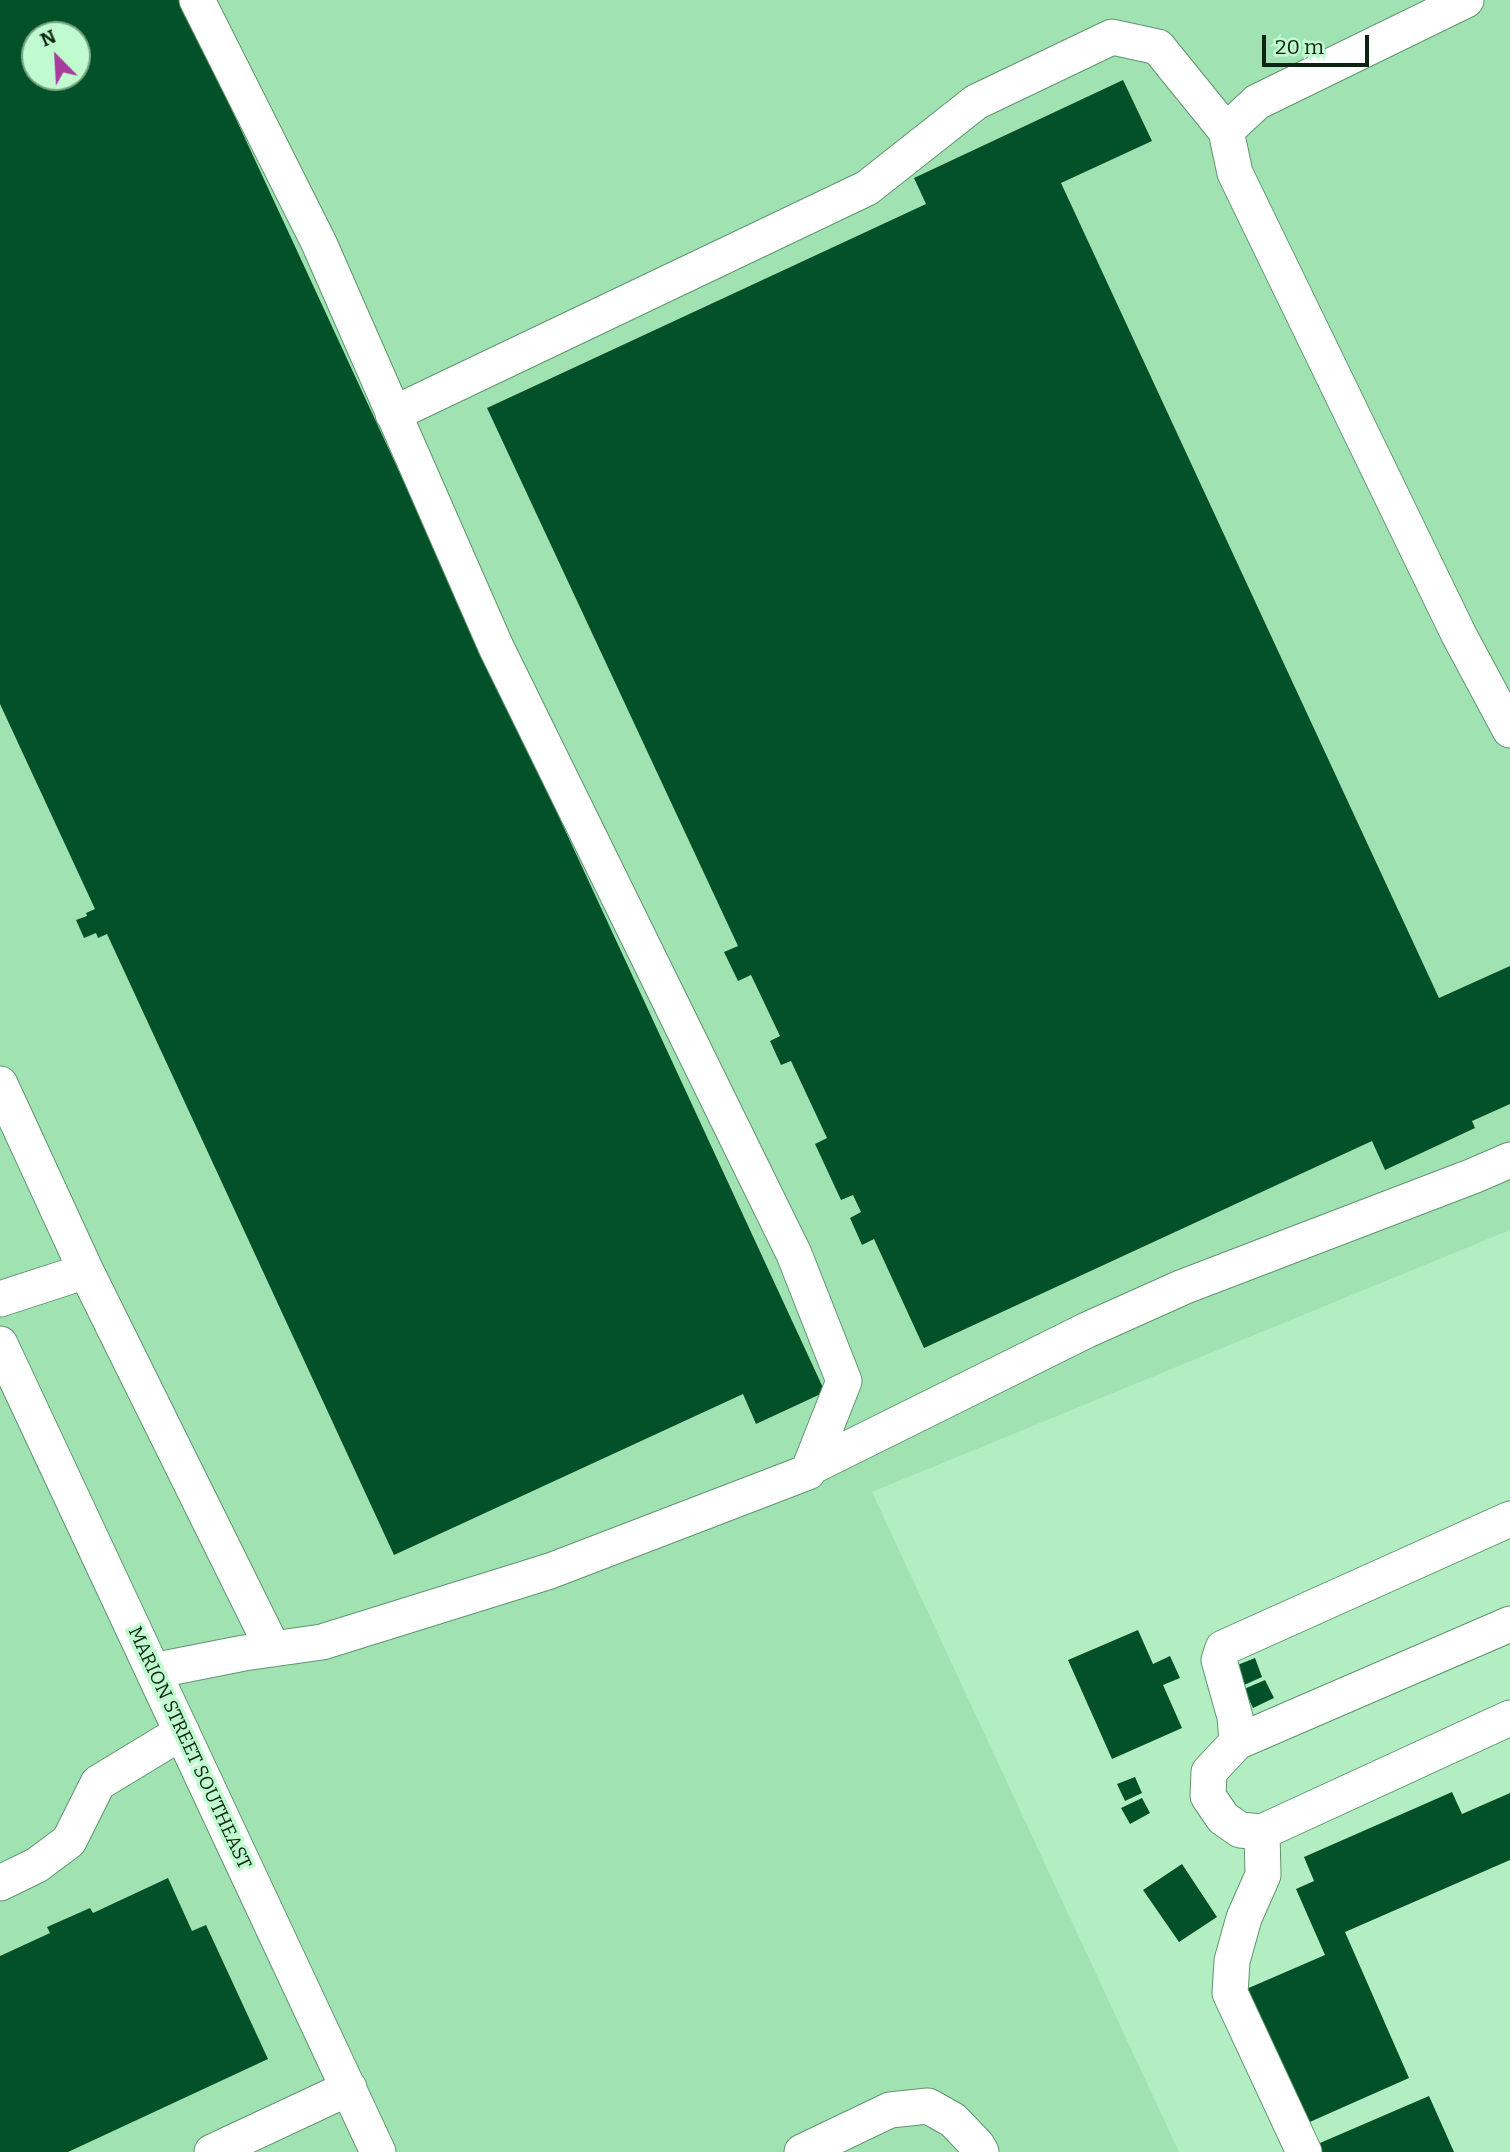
<!DOCTYPE html>
<html>
<head>
<meta charset="utf-8">
<style>
	body { margin:0 }
	#map { position:relative; width:1510px; height:2152px; overflow:hidden; background:#b3eec2; font-family:Bitter,serif }
	canvas { display:block }
	.north { position:absolute; left:21px; top:21px; width:70px; height:70px; box-sizing:border-box; background:#c0fbcf; border:2px solid #78a584; border-radius:50%; rotate:336deg; font-size:19px; font-weight:700; line-height:28px; text-align:center; color:#0d2414 }
	.north::after { content:''; display:block; margin:auto; width:24px; height:32px; background:#a83b9b; clip-path:polygon(50% 0,100% 100%,50% 72%,0 100%) }
	.scale { position:absolute; left:1262px; top:35px; width:107px; height:32px; box-sizing:border-box; border:4px solid #0d2414; border-top:0; padding-left:9px; font-size:21px; line-height:24px; white-space:nowrap; color:#0d2414; -webkit-text-stroke:5px #c0fbcf; paint-order:stroke }
</style>
</head>
<body>
<div id="map">
<canvas width="1510" height="2152"></canvas>
<div class="north">N</div>
<div class="scale">20 m</div>
</div>
<script>
const g = document.querySelector('canvas').getContext('2d');
g.lineJoin = 'round';
function paint(path, color) {
  g.fillStyle = color;
  g.fill(path, 'evenodd');
}
function toPath(rows) {
  const path = new Path2D();
  for (const r of rows) {
    path.moveTo(r[0], r[1]);
    for (let i = 2; i < r.length; i += 2) path.lineTo(r[i], r[i + 1]);
  }
  return path;
}
function strokePath(path, color, width, dash) {
  g.strokeStyle = color;
  g.lineWidth = width;
  g.lineCap = dash ? 'butt' : 'round';
  g.setLineDash(dash || []);
  g.stroke(path);
}
function drawText(font, color, halo, rows, align = 'center') {
  g.font = font + ' Bitter,serif';
  g.lineWidth = 7;
  g.setLineDash([]);
  g.textBaseline = 'middle';
  g.strokeStyle = halo;
  g.fillStyle = color;
  for (const [text, x, y, turn = 0] of rows) {
    g.save();
    g.translate(x, y);
    g.rotate((+turn || 0) * Math.PI / 180);
    g.textAlign = isNaN(turn) ? turn : align;
    if (halo) g.strokeText(text, 0, 0);
    g.fillText(text, 0, 0);
    g.restore();
  }
}
const built = toPath([
	[0,0,1510,0,1510,1230,872,1492,1179,2152,0,2152],
	[35,35,77,35,77,77,35,77]
]);
const building = toPath([
	[0,0,181,0,825,1392,756,1424,743,1394,394,1555,107,934,98,938,96,933,84,938,76,920,87,916,86,913,95,909,0,704],
	[35,35,77,35,77,77,35,77],
	[1123,80,1152,141,1061,183,1439,998,1510,966,1510,1104,1472,1121,1475,1128,1385,1170,1372,1141,924,1348,874,1239,862,1245,850,1218,861,1212,853,1195,841,1200,815,1144,827,1138,791,1061,781,1065,770,1041,780,1036,751,975,738,981,724,952,738,946,487,408,926,204,914,178],
	[1138,1630,1153,1664,1170,1656,1180,1678,1163,1685,1182,1728,1112,1759,1068,1660],
	[1255,1658,1262,1677,1242,1686,1235,1666],
	[1265,1680,1274,1698,1253,1708,1244,1689],
	[1135,1777,1142,1793,1125,1801,1117,1784],
	[1452,1792,1462,1814,1510,1793,1510,1860,1345,1932,1409,2078,1303,2125,1244,1990,1325,1955,1296,1889,1314,1881,1304,1857],
	[1142,1798,1150,1813,1130,1824,1121,1808],
	[1182,1864,1217,1917,1179,1942,1143,1890],
	[168,1878,192,1931,206,1925,268,2059,68,2152,0,2152,0,1956,50,1933,47,1927,90,1908,93,1913],
	[1429,2096,1454,2152,1316,2152,1313,2146]
]);
const minor = toPath([
	[1466,0,1257,102,1226,131,1235,173,1459,635,1510,730],
	[393,414,867,188,976,102,1112,37,1158,47,1226,131],
	[0,1084,86,1271],
	[0,1299,86,1271,273,1649],
	[0,1344,378,2152],
	[809,1468,1087,1330,1183,1287,1473,1176,1510,1160],
	[1510,1519,1223,1648,1219,1660,1235,1717,1237,1742,1209,1772,1208,1796,1223,1818,1240,1830,1262,1832,1510,1718],
	[153,1671,244,1653,322,1642,550,1571,808,1472,844,1381,794,1254,496,647,319,243,197,0],
	[1237,1742,1510,1624],
	[1262,1832,1263,1875,1244,1918,1232,1961,1230,1993,1304,2152],
	[0,1883,37,1865,69,1841,98,1783,182,1732],
	[212,2152,349,2088],
	[802,2152,890,2110,928,2106,953,2120,977,2145,981,2152]
]);
const streetNames = [
	["MARION STREET SOUTHEAST",189,1748,65]
];
paint(built, '#a1e2b3');
paint(building, '#035128');
strokePath(minor, '#5e966e', 37);
strokePath(minor, '#fff', 35);
drawText('19px', '#0d2414', '#c0fbcf', streetNames);
</script>
</body>
</html>
